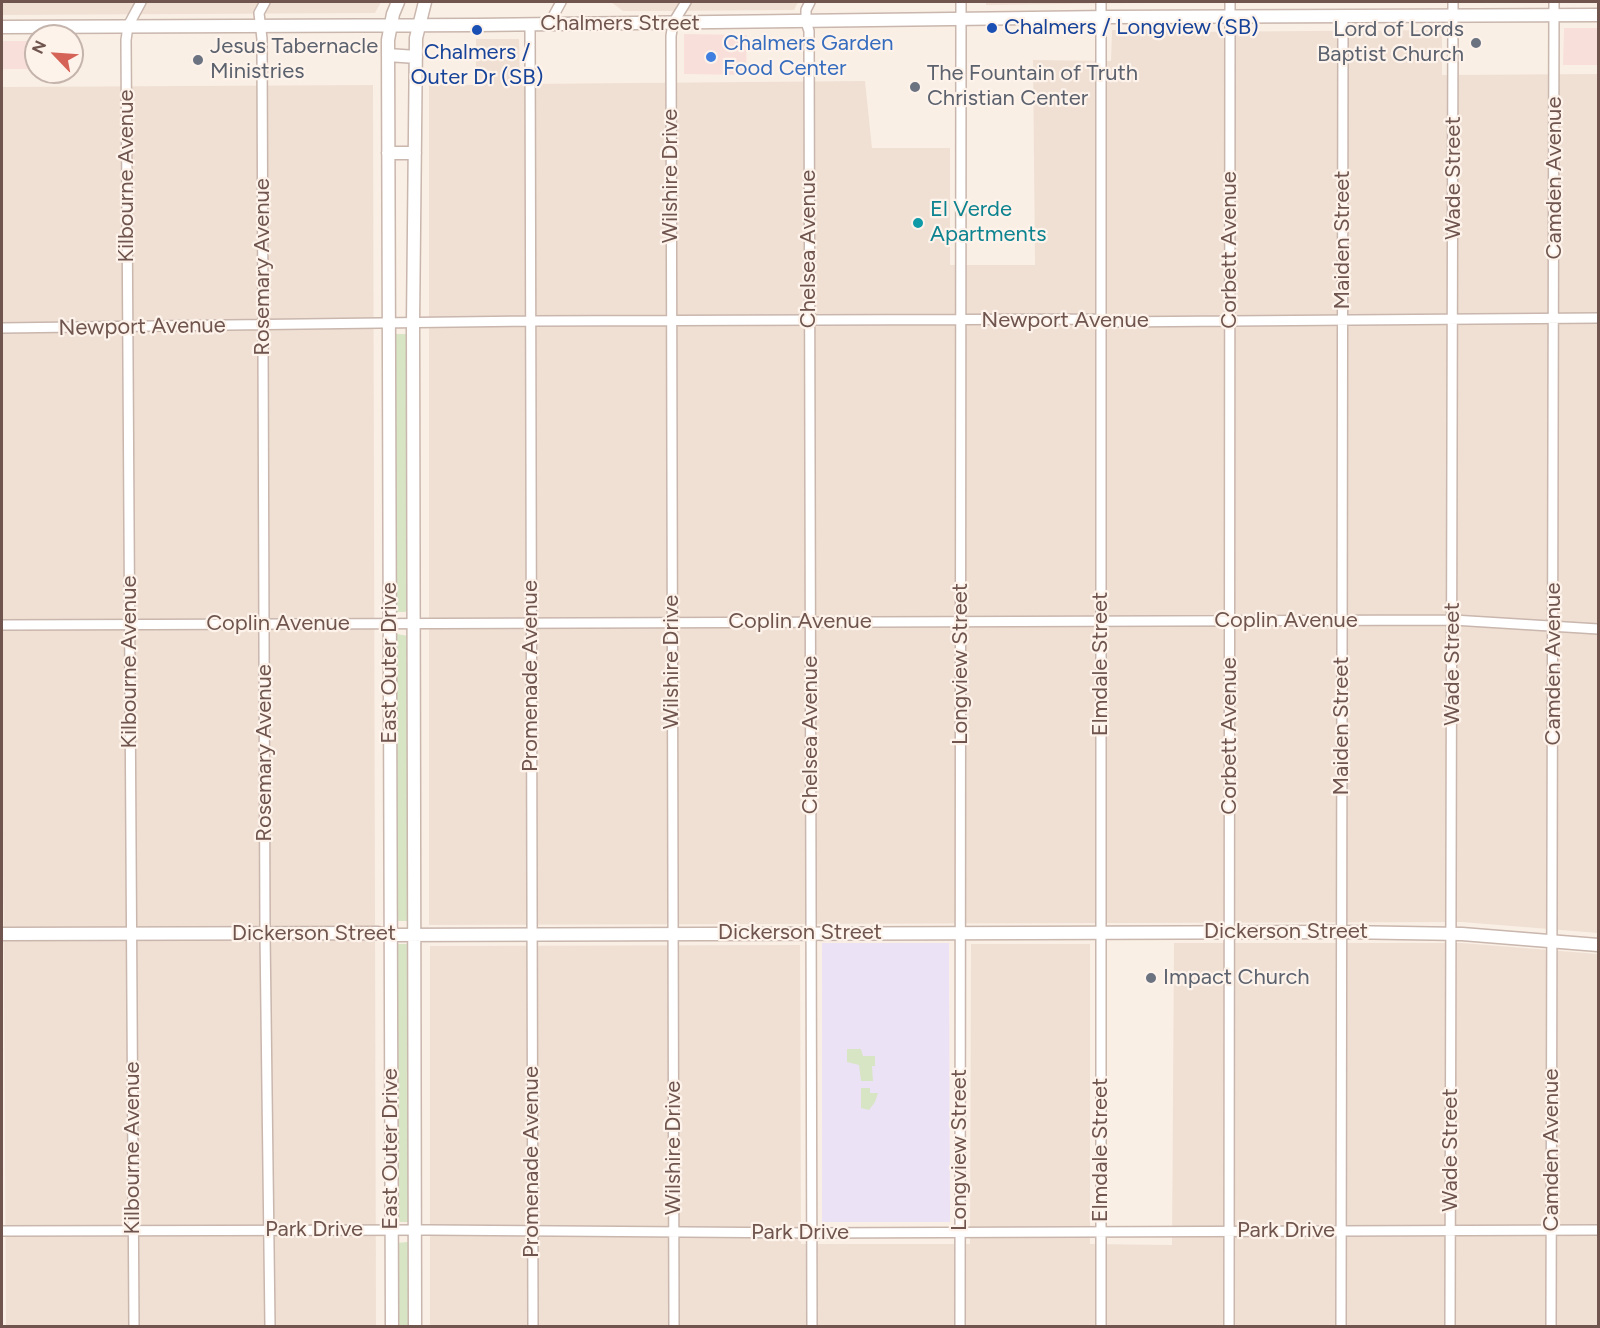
<!DOCTYPE html>
<html>
<head>
<meta charset="utf-8">
<style>
	body { margin:0 }
	#map { position:relative; width:1600px; height:1328px; overflow:hidden; background:#faefe5; font-family:Figtree,sans-serif }
	canvas { display:block }
	.frame { position:absolute; inset:0; border:3px solid #6f554d; pointer-events:none }
	.north { position:absolute; left:24px; top:24px; width:60px; height:60px; box-sizing:border-box; background:#fdf3eb; border:2px solid #c4b4ac; border-radius:50%; rotate:295deg; font-size:16px; font-weight:700; line-height:24px; text-align:center; color:#6f554d }
	.north::after { content:''; display:block; margin:auto; width:21px; height:27px; background:#d66357; clip-path:polygon(50% 0,100% 100%,50% 72%,0 100%) }
</style>
</head>
<body>
<div id="map">
<canvas width="1600" height="1328"></canvas>
<div class="frame"></div>
<div class="north">N</div>
</div>
<script>
const g = document.querySelector('canvas').getContext('2d');
g.lineJoin = 'round';
function paint(path, color) {
  g.fillStyle = color;
  g.fill(path, 'evenodd');
}
function toPath(rows) {
  const path = new Path2D();
  for (const r of rows) {
    path.moveTo(r[0], r[1]);
    for (let i = 2; i < r.length; i += 2) path.lineTo(r[i], r[i + 1]);
  }
  return path;
}
function strokePath(path, color, width, dash) {
  g.strokeStyle = color;
  g.lineWidth = width;
  g.lineCap = dash ? 'butt' : 'round';
  g.setLineDash(dash || []);
  g.stroke(path);
}
function drawText(font, color, halo, rows, align = 'center') {
  g.font = font + ' Figtree,sans-serif';
  g.lineWidth = 4.5;
  g.setLineDash([]);
  g.textBaseline = 'middle';
  g.strokeStyle = halo;
  g.fillStyle = color;
  for (const [text, x, y, turn = 0] of rows) {
    g.save();
    g.translate(x, y);
    g.rotate((+turn || 0) * Math.PI / 180);
    g.textAlign = isNaN(turn) ? turn : align;
    if (halo) g.strokeText(text, 0, 0);
    g.fillText(text, 0, 0);
    g.restore();
  }
}
const residential = toPath([
	[2,2,381,2,375,13,2,15],
	[611,2,798,2,794,10,668,11,623,11],
	[986,2,1219,2,986,5],
	[1168,29,1177,32,1442,30,1442,75,1598,74,1598,933,1462,922,429,925,429,84,476,85,476,39,519,39,520,84,865,81,872,148,950,148,950,265,1035,265,1033,60,1111,61,1112,30],
	[373,85,376,1326,6,1326,2,651,2,87],
	[1174,943,1462,943,1598,954,1598,1326,430,1326,430,946,800,945,801,1244,970,1244,971,944,1090,944,1090,1244,1172,1245]
]);
const commercial = toPath([
	[1564,28,1598,28,1598,65,1563,65],
	[684,34,747,35,746,75,684,74],
	[2,41,36,41,36,69,2,69]
]);
const education = toPath([
	[822,943,949,943,950,1222,822,1222]
]);
const green = toPath([
	[396,334,407,334,408,610,405,612,397,612,395,608],
	[397,634,408,636,409,921,396,921,395,636],
	[398,944,408,944,409,1222,400,1222,398,1218],
	[847,1049,861,1049,863,1056,875,1056,875,1066,872,1066,873,1081,861,1081,859,1065,847,1062],
	[861,1088,870,1088,870,1093,878,1093,875,1102,869,1110,861,1108],
	[407,1242,409,1243,410,1326,396,1326,397,1243]
]);
const minor = toPath([
	[265,2,259,13,262,39,265,933,270,1326],
	[810,2,806,10,806,22,809,31,812,1326],
	[549,24,561,2],
	[530,25,533,1326],
	[2,328,531,321,1102,319,1110,322,1598,318],
	[2,625,1453,620,1598,629],
	[2,1231,429,1230,812,1233,1598,1230],
	[134,1326,126,40,128,26,141,2],
	[674,1326,671,36,673,23,686,2],
	[960,1326,961,2],
	[1101,1326,1101,2],
	[1229,1326,1230,2],
	[1341,1326,1343,17],
	[1450,1326,1453,2],
	[1551,1326,1554,2]
]);
const tertiary = toPath([
	[2,27,477,25,1110,17,1598,15],
	[388,55,416,57],
	[388,153,415,153],
	[2,934,377,933,389,935,1342,932,1462,934,1598,945],
	[392,1326,388,40,393,14,398,2],
	[415,1326,413,323,416,38,425,2]
]);
const markers = [
	[992,28,6,"#1a4fb4"],
	[477,30,6,"#1a4fb4"],
	[1476,43,6,"#6b7280"],
	[711,57,6,"#3f7fe0"],
	[198,60,6,"#6b7280"],
	[915,87,6,"#6b7280"],
	[918,223,6,"#0f9aa8"],
	[1151,978,6,"#6b7280"]
];
const streetNames = [
	["Chalmers Street",620,24],
	["Kilbourne Avenue",127,176,-90],
	["Wilshire Drive",671,176,-90],
	["Wade Street",1454,178,-90],
	["Camden Avenue",1555,178,-90],
	["Maiden Street",1343,240,-90],
	["Chelsea Avenue",809,249,-90],
	["Corbett Avenue",1230,250,-90],
	["Rosemary Avenue",263,267,-90],
	["Newport Avenue",1065,321],
	["Newport Avenue",142,327,-1],
	["Coplin Avenue",1286,621],
	["Coplin Avenue",800,622],
	["Coplin Avenue",278,624],
	["Kilbourne Avenue",130,662,-90],
	["Wilshire Drive",672,662,-90],
	["East Outer Drive",390,663,-90],
	["Longview Street",961,664,-90],
	["Elmdale Street",1101,664,-90],
	["Wade Street",1453,664,-90],
	["Camden Avenue",1554,664,-90],
	["Promenade Avenue",531,676,-90],
	["Maiden Street",1342,726,-90],
	["Chelsea Avenue",811,735,-90],
	["Corbett Avenue",1230,736,-90],
	["Rosemary Avenue",265,753,-90],
	["Dickerson Street",1286,932],
	["Dickerson Street",800,933],
	["Dickerson Street",314,934],
	["Kilbourne Avenue",133,1148,-90],
	["Wilshire Drive",674,1148,-90],
	["East Outer Drive",391,1149,-90],
	["Longview Street",960,1150,-90],
	["Elmdale Street",1101,1150,-90],
	["Wade Street",1451,1150,-90],
	["Camden Avenue",1552,1150,-90],
	["Promenade Avenue",532,1162,-90],
	["Park Drive",314,1230],
	["Park Drive",1286,1231],
	["Park Drive",800,1233]
];
const transitNames = [
	["Chalmers / Longview (SB)",1004,28],
	["Chalmers /",477,53,"center"],
	["Outer Dr (SB)",477,78,"center"]
];
const worshipNames = [
	["Lord of Lords",1464,30,"right"],
	["Baptist Church",1464,55,"right"],
	["Jesus Tabernacle",210,47],
	["Ministries",210,72],
	["The Fountain of Truth",927,74],
	["Christian Center",927,99],
	["Impact Church",1163,978]
];
const shopNames = [
	["Chalmers Garden",723,44],
	["Food Center",723,69]
];
const cultureNames = [
	["El Verde",930,210],
	["Apartments",930,235]
];
paint(residential, '#f0e0d4');
paint(commercial, '#f9dfda');
paint(education, '#ece2f6');
paint(green, '#d7e5c5');
strokePath(minor, '#c9b6ad', 12);
strokePath(tertiary, '#c9b6ad', 15);
strokePath(minor, '#fff', 9);
strokePath(tertiary, '#fff', 12);
for (const [x, y, r, color] of markers) {
  const dot = new Path2D();
  dot.arc(x, y, r, 0, 2 * Math.PI);
  g.fillStyle = color;
  g.fill(dot);
  strokePath(dot, '#fdf3eb', 2);
}
drawText('22px', '#6f554d', '#fdf3eb', streetNames);
drawText('22px', '#164399', '#fdf3eb', transitNames, 'left');
drawText('22px', '#5b616d', '#fdf3eb', worshipNames, 'left');
drawText('22px', '#366cbe', '#fdf3eb', shopNames, 'left');
drawText('22px', '#0d838f', '#fdf3eb', cultureNames, 'left');
</script>
</body>
</html>
